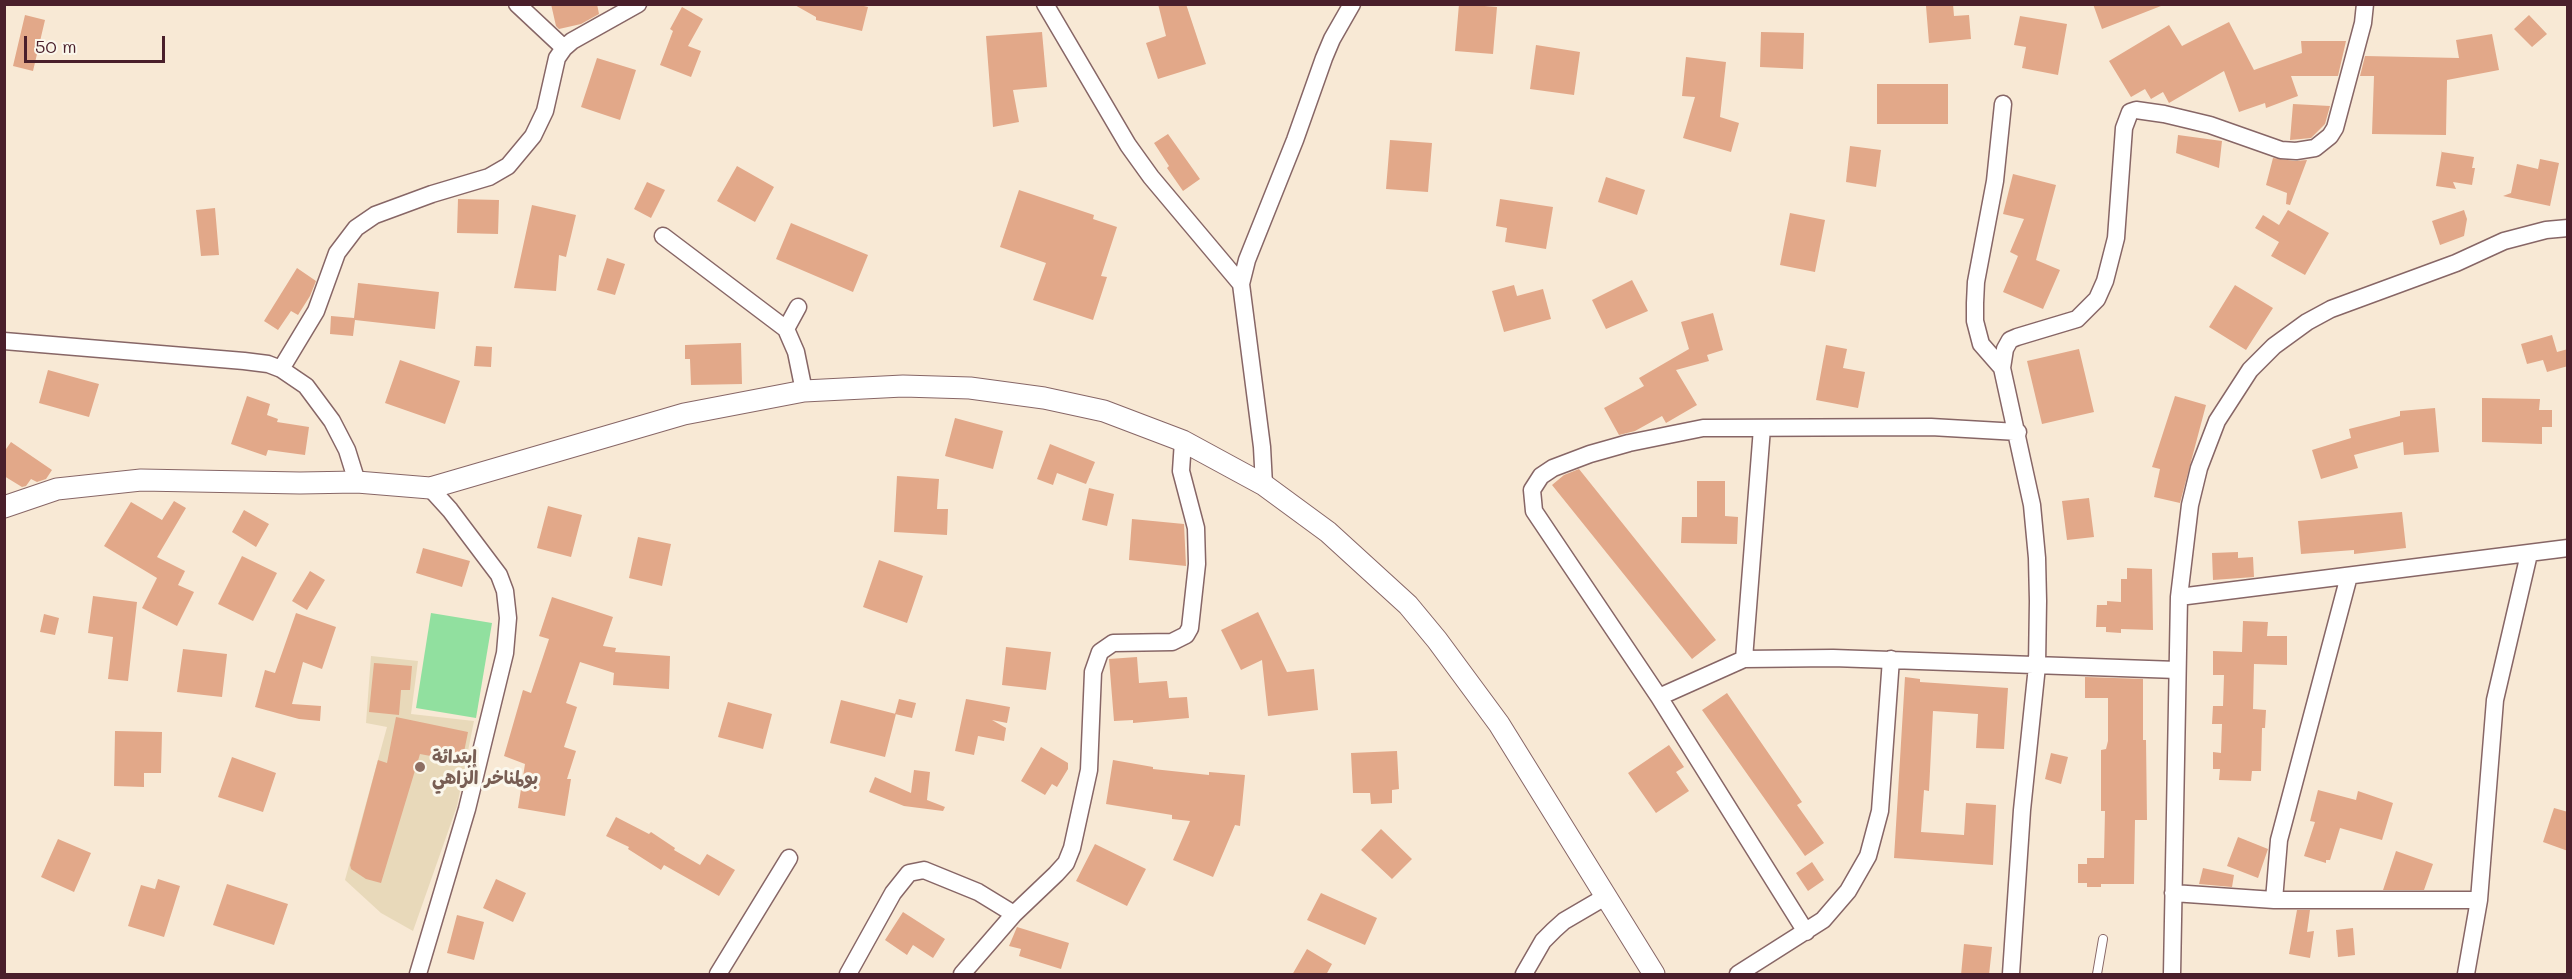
<!DOCTYPE html>
<html>
<head>
<meta charset="utf-8">
<style>
	body { margin:0 }
	#map { position:relative; width:2572px; height:979px; overflow:hidden; background:#f8e9d5; font-family:Mali,sans-serif }
	canvas { display:block }
	.frame { position:absolute; inset:0; border:6px solid #4a1f2b; pointer-events:none }
	.scale { position:absolute; left:24px; top:36px; width:141px; height:27px; box-sizing:border-box; border:3px solid #4a1f2b; border-top:0; padding-left:8px; font-size:18px; line-height:21px; white-space:nowrap; color:#4a1f2b; -webkit-text-stroke:4px #fbf7ec; paint-order:stroke }
</style>
</head>
<body>
<div id="map">
<canvas width="2572" height="979"></canvas>
<div class="frame"></div>
<div class="scale">50 m</div>
</div>
<script>
const g = document.querySelector('canvas').getContext('2d');
g.lineJoin = 'round';
function paint(path, color) {
  g.fillStyle = color;
  g.fill(path, 'evenodd');
}
function toPath(rows) {
  const path = new Path2D();
  for (const r of rows) {
    path.moveTo(r[0], r[1]);
    for (let i = 2; i < r.length; i += 2) path.lineTo(r[i], r[i + 1]);
  }
  return path;
}
function strokePath(path, color, width, dash) {
  g.strokeStyle = color;
  g.lineWidth = width;
  g.lineCap = dash ? 'butt' : 'round';
  g.setLineDash(dash || []);
  g.stroke(path);
}
function drawText(font, color, halo, rows, align = 'center') {
  g.font = font + ' Mali,"Playpen Sans Arabic",sans-serif';
  g.lineWidth = 6;
  g.setLineDash([]);
  g.textBaseline = 'middle';
  g.strokeStyle = halo;
  g.fillStyle = color;
  for (const [text, x, y, turn = 0] of rows) {
    g.save();
    g.translate(x, y);
    g.rotate((+turn || 0) * Math.PI / 180);
    g.textAlign = isNaN(turn) ? turn : align;
    if (halo) g.strokeText(text, 0, 0);
    g.fillText(text, 0, 0);
    g.restore();
  }
}
const built = toPath([
	[371,656,418,661,411,714,474,721,457,806,413,931,381,913,345,880,387,727,366,723]
]);
const green = toPath([
	[431,613,492,623,476,718,416,708]
]);
const building = toPath([
	[551,4,597,4,599,14,581,24,559,29,556,26],
	[793,4,856,4,868,7,862,31,816,20,816,17],
	[1158,4,1186,4,1206,64,1158,79,1146,43,1166,36],
	[1459,4,1497,7,1493,54,1455,51],
	[1953,4,1954,16,1969,15,1971,39,1929,43,1926,6],
	[2093,4,2161,4,2161,6,2102,29],
	[682,7,703,19,688,46,701,51,691,77,660,65,673,31,670,29],
	[25,15,45,20,33,71,13,66],
	[2529,15,2547,34,2532,47,2514,29],
	[2020,16,2067,24,2058,75,2022,68,2026,47,2014,45],
	[2229,22,2254,70,2302,53,2301,41,2346,41,2338,76,2291,76,2298,96,2266,108,2265,103,2239,112,2224,71,2169,103,2163,92,2151,99,2145,89,2131,97,2109,61,2169,25,2182,46],
	[1042,32,1047,87,1013,90,1019,122,993,127,986,36],
	[1761,32,1804,33,1803,69,1760,67],
	[2492,34,2499,70,2447,80,2446,135,2372,134,2374,76,2360,76,2365,56,2459,58,2456,40],
	[1536,45,1580,52,1574,95,1530,89],
	[1686,57,1726,62,1720,117,1739,123,1731,152,1683,138,1695,97,1682,96],
	[597,58,636,70,620,120,581,107],
	[1877,84,1948,84,1948,124,1877,124],
	[2293,104,2330,106,2325,124,2311,138,2290,140],
	[1168,134,1200,179,1183,191,1167,168,1169,166,1154,143],
	[2178,135,2222,141,2219,168,2176,153],
	[1390,140,1432,143,1428,192,1386,189],
	[1850,146,1881,150,1876,187,1846,182],
	[2442,150,2442,152,2474,157,2472,168,2475,168,2472,185,2453,182,2456,189,2436,186],
	[2273,158,2295,161,2307,160,2290,205,2286,204,2287,193,2266,185],
	[2540,159,2559,163,2550,206,2503,196,2511,193,2517,164,2538,169],
	[737,166,774,187,755,222,717,201],
	[2013,174,2056,185,2036,260,2060,270,2043,309,2003,292,2018,256,2010,252,2024,219,2003,214],
	[1606,177,1645,190,1637,215,1598,202],
	[647,182,665,190,651,218,634,209],
	[1019,190,1094,215,1093,219,1117,227,1101,276,1107,277,1093,320,1033,300,1046,263,1000,247],
	[458,199,499,200,498,234,457,233],
	[1500,199,1553,207,1546,249,1505,242,1507,228,1496,226],
	[532,205,576,215,566,257,559,255,556,291,514,288],
	[215,208,219,255,201,256,196,210],
	[2288,210,2329,233,2305,275,2271,256,2279,242,2255,228,2263,215,2279,225],
	[2464,210,2467,219,2464,236,2440,245,2432,221],
	[1790,213,1825,220,1815,272,1780,265],
	[791,223,868,255,853,292,776,259],
	[607,258,625,264,615,295,597,290],
	[297,268,316,281,310,296,298,315,291,311,278,330,264,321],
	[1632,280,1648,311,1606,329,1592,300],
	[358,283,439,292,435,329,355,320,353,336,330,334,331,316,354,318],
	[1514,285,1517,296,1543,289,1551,319,1504,332,1492,291],
	[2235,285,2273,308,2246,350,2209,327],
	[1713,313,1723,350,1707,355,1709,361,1676,370,1697,405,1666,423,1662,416,1635,431,1619,435,1604,408,1644,386,1639,378,1689,349,1681,322],
	[2552,335,2557,352,2568,349,2568,366,2547,372,2543,360,2527,364,2521,344],
	[741,343,742,384,691,385,690,359,685,359,685,345],
	[1826,345,1847,349,1843,368,1865,372,1858,408,1816,400],
	[476,346,492,347,491,367,474,366],
	[2079,349,2094,412,2042,424,2027,361],
	[400,360,460,381,445,424,385,403],
	[48,370,99,384,89,417,39,403],
	[247,396,270,404,267,415,278,419,277,422,309,427,305,455,268,450,266,456,231,444],
	[2175,396,2206,405,2180,503,2154,497,2160,469,2152,467],
	[2482,398,2540,399,2539,410,2552,410,2552,427,2542,427,2542,444,2482,442],
	[2435,408,2439,452,2404,455,2403,442,2354,455,2358,468,2321,479,2312,450,2351,438,2349,429,2400,416,2400,411],
	[955,418,1003,431,993,469,945,456],
	[11,442,52,470,46,479,37,482,31,479,26,486,22,487,4,476,4,452],
	[1050,444,1095,462,1086,484,1057,473,1053,485,1037,479],
	[1579,469,1716,640,1692,659,1552,485,1564,475],
	[897,476,939,479,937,509,948,509,947,535,894,532],
	[1697,481,1725,481,1725,516,1738,517,1737,544,1681,543,1682,517,1697,517],
	[1089,488,1114,494,1107,526,1082,520],
	[2089,498,2094,537,2067,540,2062,501],
	[174,501,186,508,157,557,185,571,178,585,194,592,177,626,142,608,157,578,104,546,131,502,162,520],
	[548,506,582,515,571,557,537,548],
	[244,510,269,524,256,547,232,532],
	[2402,512,2406,548,2354,554,2354,550,2301,554,2298,521],
	[1132,519,1184,524,1186,566,1129,560],
	[638,537,671,544,662,586,629,578],
	[423,548,470,561,462,587,416,573],
	[2238,552,2238,558,2253,557,2254,577,2213,580,2212,553],
	[242,556,277,573,253,621,218,604],
	[879,560,923,576,907,623,863,607],
	[2127,568,2152,569,2153,630,2121,629,2121,633,2106,632,2106,627,2096,627,2097,605,2107,605,2107,601,2121,602,2121,579,2127,579],
	[310,571,325,580,307,610,292,601],
	[93,596,137,602,128,681,108,679,113,637,88,633],
	[552,597,613,617,603,646,616,648,615,652,670,656,669,689,613,685,614,673,580,662,566,703,577,707,564,747,576,751,567,779,571,779,565,816,518,808,525,764,504,756,523,690,531,693,549,639,539,636],
	[1258,612,1287,672,1314,669,1318,710,1268,716,1262,660,1241,670,1221,630],
	[296,613,336,627,322,669,303,662,292,704,321,706,320,721,299,719,255,707,265,670,275,673],
	[44,614,59,618,55,635,40,632],
	[2243,621,2268,622,2267,636,2287,636,2287,665,2254,664,2253,709,2266,710,2265,728,2262,728,2261,771,2252,771,2251,781,2219,780,2220,769,2213,769,2213,752,2221,753,2222,724,2212,724,2213,706,2223,706,2224,675,2213,675,2213,651,2242,652],
	[1006,647,1051,652,1046,690,1002,685],
	[183,649,227,654,222,697,177,692],
	[1137,657,1139,683,1167,681,1169,698,1187,697,1189,718,1133,723,1133,720,1114,721,1109,659],
	[374,663,412,666,410,690,401,690,399,715,369,712],
	[1905,677,1920,679,1920,682,2008,688,2004,749,1976,748,1978,714,1933,711,1929,791,1924,790,1921,832,1964,835,1966,803,1996,805,1993,865,1894,858],
	[2085,677,2143,679,2143,740,2146,740,2147,820,2135,820,2134,884,2101,884,2101,887,2087,887,2087,883,2078,883,2078,864,2087,864,2087,858,2104,858,2105,811,2101,811,2101,750,2106,749,2108,741,2108,698,2085,698],
	[1727,693,1802,802,1797,805,1824,843,1805,856,1702,710],
	[899,699,916,703,912,718,895,714],
	[966,699,1010,707,1007,723,992,720,1006,728,1004,741,978,736,974,755,955,751],
	[841,700,896,714,885,757,830,743],
	[728,702,772,714,763,749,718,737],
	[396,717,468,732,462,762,420,754,381,883,366,879,351,869,350,865,378,760,387,763],
	[115,731,162,732,161,773,144,773,144,787,114,786],
	[1669,745,1684,767,1676,772,1689,791,1656,813,1628,773],
	[1041,747,1068,763,1068,769,1057,787,1052,784,1045,795,1021,781],
	[1397,751,1399,789,1392,790,1392,803,1371,804,1370,793,1353,793,1351,753],
	[2051,753,2068,757,2061,784,2045,779],
	[232,757,276,773,263,812,218,797],
	[1113,760,1153,767,1153,769,1209,775,1209,772,1245,775,1240,826,1235,825,1213,877,1173,860,1190,821,1172,819,1172,815,1106,804],
	[914,770,930,772,927,800,945,807,943,811,904,806,869,792,875,777,911,793],
	[2318,790,2356,800,2358,791,2393,803,2382,840,2340,828,2330,860,2326,860,2326,863,2304,856,2315,822,2310,821],
	[2554,808,2568,812,2568,851,2543,842],
	[616,817,649,834,651,832,675,848,674,850,700,865,707,854,735,870,719,896,664,865,661,870,628,849,629,847,606,836],
	[1381,829,1412,859,1392,879,1361,850],
	[2238,837,2268,849,2258,878,2227,866],
	[58,839,91,853,74,892,41,877],
	[1095,844,1146,869,1127,906,1076,881],
	[2396,851,2433,864,2424,890,2383,890],
	[1812,862,1824,880,1808,891,1796,873],
	[2203,868,2234,875,2232,887,2199,884],
	[158,879,180,886,164,937,128,926,141,885,155,889],
	[496,879,526,893,513,922,483,908],
	[227,884,288,904,274,945,213,925],
	[1321,893,1377,918,1365,945,1307,920],
	[2297,910,2310,910,2307,932,2314,931,2310,958,2289,954],
	[903,912,945,939,933,958,913,945,907,955,885,940],
	[457,915,484,922,474,960,447,953],
	[1017,927,1069,943,1061,969,1019,956,1021,949,1009,946],
	[2353,928,2355,955,2338,957,2336,930],
	[1964,944,1992,947,1989,975,1961,975],
	[1307,949,1332,964,1326,975,1292,975]
]);
const service = toPath([
	[2097,974,2103,939]
]);
const minor = toPath([
	[517,4,564,48],
	[1045,4,1128,145,1151,177,1241,284],
	[663,236,786,329],
	[798,307,786,329,796,352,804,391],
	[4,341,244,361,268,364,281,369,306,386,332,421,347,450,357,482],
	[2002,368,1981,344,1975,321,1975,303,1976,282,1995,181,2003,104],
	[281,369,316,311,337,253,356,228,375,215,432,194,489,177,508,166,533,136,545,111,557,58,564,48,572,41,638,4],
	[1264,485,1262,447,1241,284,1247,260,1295,140,1324,58,1332,39,1352,4],
	[2179,597,2568,548],
	[1744,659,1762,428],
	[1659,697,1744,659,1833,658,2177,670],
	[2173,893,2274,900,2479,900],
	[2274,900,2279,840,2349,576],
	[1806,932,1659,697,1534,511,1532,490,1541,476,1553,468,1590,454,1629,443,1703,428,1931,427,2018,432],
	[418,974,467,809,505,653,508,618,505,591,499,575,450,510,430,488],
	[718,974,789,858],
	[848,974,893,893,909,873,924,870,978,892,1014,914],
	[962,974,1014,914,1056,874,1066,863,1072,848,1089,770,1093,672,1100,652,1113,643,1172,642,1186,635,1190,628,1197,564,1196,528,1181,471,1183,441],
	[1524,974,1543,941,1554,930,1564,921,1605,897],
	[1738,974,1823,920,1848,891,1868,856,1880,811,1891,659],
	[2011,974,2022,810,2037,666,2038,601,2037,558,2032,505,2002,368,2005,349,2010,340,2017,337,2077,319,2097,299,2105,281,2116,238,2124,128,2130,112,2136,110,2164,114,2210,125,2281,150,2296,151,2315,148,2330,136,2335,128,2363,23,2365,4],
	[2172,974,2179,597,2190,505,2199,468,2217,421,2250,370,2274,346,2307,322,2331,309,2456,263,2504,241,2546,230,2568,228],
	[2466,974,2479,900,2495,700,2529,554]
]);
const tertiary = toPath([
	[4,507,57,489,141,480,300,483,357,482,430,488,684,414,804,391,903,386,970,388,1044,398,1104,411,1183,441,1264,485,1328,532,1408,605,1437,640,1499,724,1654,974]
]);
const markers = [
	[420,767,6,"#8d6e63"]
];
const educationNames = [
	["إبتدائة",432,757],
	["بولمناخر الزاهي",432,778]
];
paint(built, '#e8d9ba');
paint(green, '#91e09f');
paint(building, '#e2a889');
strokePath(service, '#876666', 10);
strokePath(minor, '#876666', 19);
strokePath(tertiary, '#876666', 23);
strokePath(service, '#fff', 8);
strokePath(minor, '#fff', 16);
strokePath(tertiary, '#fff', 21);
for (const [x, y, r, color] of markers) {
  const dot = new Path2D();
  dot.arc(x, y, r, 0, 2 * Math.PI);
  g.fillStyle = color;
  g.fill(dot);
  strokePath(dot, '#fbf7ec', 2);
}
drawText('bold 18px', '#785e54', '#fbf7ec', educationNames, 'left');
</script>
</body>
</html>
